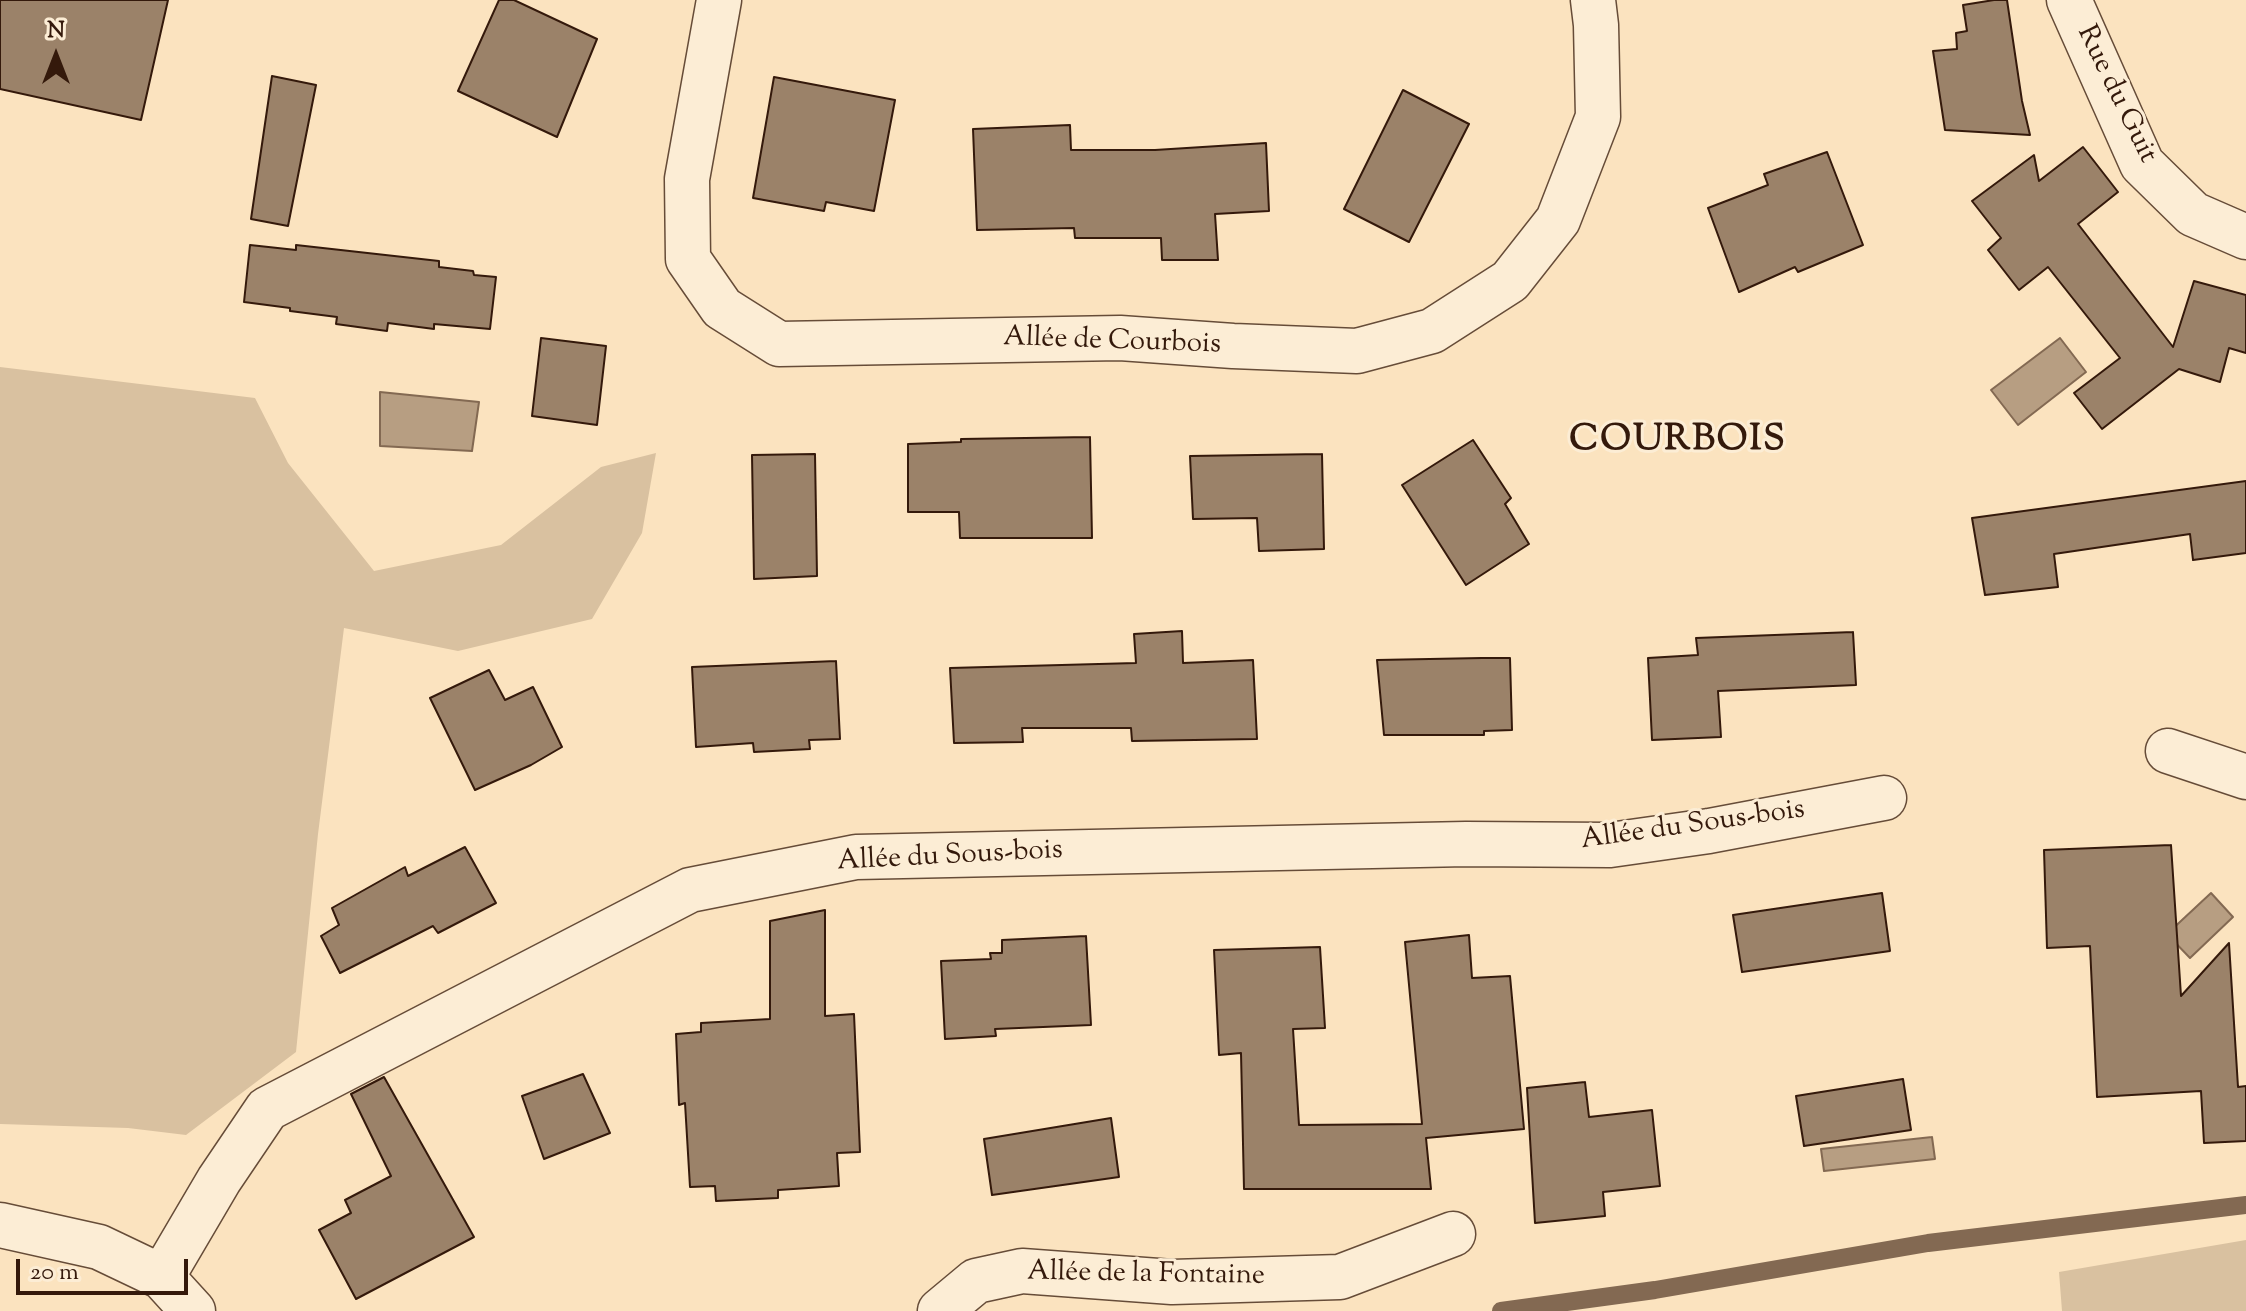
<!DOCTYPE html>
<html>
<head>
<meta charset="utf-8">
<style>
	body { margin:0 }
	#map { position:relative; width:2246px; height:1311px; overflow:hidden; background:#fbe3bf; font-family:"Sorts Mill Goudy",serif }
	canvas { display:block }
	.north { position:absolute; left:16px; top:16px; width:80px; height:80px; -webkit-text-stroke:6px #fcedd5; paint-order:stroke; rotate:0deg; font-size:22px; font-weight:700; line-height:32px; text-align:center; color:#34190b }
	.north::after { content:''; display:block; margin:auto; width:28px; height:36px; background:#34190b; clip-path:polygon(50% 0,100% 100%,50% 72%,0 100%) }
	.scale { position:absolute; left:16px; top:1259px; width:172px; height:36px; box-sizing:border-box; border:4px solid #34190b; border-top:0; padding-left:10px; font-size:24px; line-height:28px; white-space:nowrap; color:#34190b; -webkit-text-stroke:6px #fcedd5; paint-order:stroke }
</style>
</head>
<body>
<div id="map">
<canvas width="2246" height="1311"></canvas>
<div class="north">N</div>
<div class="scale">20 m</div>
</div>
<script>
const g = document.querySelector('canvas').getContext('2d');
g.lineJoin = 'round';
function paint(path, color) {
  g.fillStyle = color;
  g.fill(path, 'evenodd');
}
function toPath(rows) {
  const path = new Path2D();
  for (const r of rows) {
    path.moveTo(r[0], r[1]);
    for (let i = 2; i < r.length; i += 2) path.lineTo(r[i], r[i + 1]);
  }
  return path;
}
function strokePath(path, color, width, dash) {
  g.strokeStyle = color;
  g.lineWidth = width;
  g.lineCap = dash ? 'butt' : 'round';
  g.setLineDash(dash || []);
  g.stroke(path);
}
function drawText(font, color, halo, rows, align = 'center') {
  g.font = font + ' "Sorts Mill Goudy",serif';
  g.lineWidth = 6;
  g.setLineDash([]);
  g.textBaseline = 'middle';
  g.strokeStyle = halo;
  g.fillStyle = color;
  for (const [text, x, y, turn = 0] of rows) {
    g.save();
    g.translate(x, y);
    g.rotate((+turn || 0) * Math.PI / 180);
    g.textAlign = isNaN(turn) ? turn : align;
    if (halo) g.strokeText(text, 0, 0);
    g.fillText(text, 0, 0);
    g.restore();
  }
}
const green = toPath([
	[0,367,255,398,288,463,374,571,501,545,601,467,656,453,642,533,592,619,458,651,344,628,318,834,296,1052,186,1135,128,1128,0,1124],
	[2246,1240,2246,1311,2062,1311,2059,1272]
]);
const water = toPath([
	[2060,338,2086,372,2018,425,1991,390,2060,338],
	[380,392,479,402,472,451,380,446,380,392],
	[2211,893,2233,917,2190,958,2167,934,2211,893],
	[1932,1137,1935,1159,1824,1171,1821,1149,1932,1137]
]);
const stream = toPath([
	[1501,1311,1655,1290,1928,1243,2246,1205]
]);
const building = toPath([
	[0,0,168,0,141,120,0,89,0,0],
	[499,0,514,0,597,39,557,137,458,91,499,0],
	[1994,0,2007,0,2022,101,2030,135,1945,130,1933,51,1957,49,1956,33,1967,31,1963,5,1994,0],
	[272,76,316,85,288,226,251,219,272,76],
	[774,77,895,100,874,211,826,202,824,211,753,198,774,77],
	[1403,90,1469,124,1409,242,1344,209,1403,90],
	[1070,125,1071,150,1155,150,1266,143,1269,211,1215,214,1218,260,1162,260,1161,238,1075,238,1074,228,977,230,973,129,1070,125],
	[2083,147,2118,192,2078,224,2173,347,2194,281,2246,295,2246,353,2229,348,2220,382,2179,369,2102,429,2074,393,2120,358,2048,267,2019,290,1988,250,2001,238,1972,201,2034,155,2039,181,2083,147],
	[1827,152,1863,245,1798,272,1795,267,1739,292,1708,208,1768,185,1764,174,1827,152],
	[250,245,296,250,296,245,439,261,439,267,473,271,474,275,496,277,490,329,434,324,434,329,388,323,387,331,336,324,337,317,290,311,290,308,244,302,250,245],
	[541,338,606,346,597,425,532,416,541,338],
	[1090,437,1092,538,960,538,959,512,908,512,908,444,961,442,961,439,1090,437],
	[1473,440,1511,498,1505,504,1529,544,1466,585,1402,485,1473,440],
	[815,454,817,576,754,579,752,455,815,454],
	[1322,454,1324,549,1259,551,1257,518,1193,519,1190,456,1322,454],
	[2246,481,2246,553,2193,560,2190,534,2054,554,2058,587,1985,595,1972,518,2246,481],
	[1182,631,1183,663,1253,660,1257,739,1132,741,1131,728,1022,728,1023,742,954,743,950,668,1136,663,1134,634,1182,631],
	[1853,632,1856,685,1718,691,1721,737,1652,740,1648,658,1698,655,1696,638,1853,632],
	[1482,658,1510,658,1512,730,1484,731,1484,735,1384,735,1377,660,1482,658],
	[836,661,840,739,809,740,810,749,754,752,753,743,696,747,692,667,836,661],
	[489,670,505,700,533,687,562,747,531,765,475,790,430,698,489,670],
	[2171,845,2181,996,2229,943,2238,1087,2246,1086,2246,1141,2204,1143,2201,1091,2097,1097,2090,946,2047,948,2044,850,2171,845],
	[465,847,496,903,438,933,433,926,340,973,321,936,339,925,332,908,405,867,408,876,465,847],
	[1882,893,1890,951,1742,972,1733,915,1882,893],
	[825,910,825,1016,854,1014,860,1152,837,1153,839,1186,778,1190,778,1198,716,1201,715,1186,690,1187,685,1103,679,1105,676,1034,701,1032,701,1023,770,1019,770,921,825,910],
	[1469,935,1472,978,1510,976,1524,1129,1426,1138,1431,1189,1244,1189,1241,1053,1219,1055,1214,950,1320,947,1325,1028,1293,1029,1299,1125,1422,1124,1405,942,1469,935],
	[1086,936,1091,1025,995,1029,996,1036,945,1039,941,961,991,959,990,953,1002,953,1002,940,1086,936],
	[583,1074,610,1133,544,1159,522,1096,583,1074],
	[384,1077,474,1237,356,1299,319,1230,351,1213,345,1200,391,1176,351,1094,384,1077],
	[1903,1079,1911,1130,1804,1146,1796,1096,1903,1079],
	[1585,1082,1589,1117,1652,1110,1660,1186,1603,1192,1605,1216,1535,1223,1527,1088,1585,1082],
	[1111,1118,1119,1177,992,1195,984,1139,1111,1118]
]);
const street = toPath([
	[719,0,687,179,688,259,722,308,779,344,1120,338,1233,346,1357,351,1432,331,1510,281,1558,220,1598,117,1596,25,1593,0],
	[2069,0,2142,164,2193,214,2246,237],
	[2168,751,2246,777],
	[0,1225,99,1247,162,1277,193,1311],
	[162,1277,219,1180,267,1109,690,890,856,857,1466,844,1610,845,1709,831,1884,798],
	[940,1311,976,1281,1022,1271,1172,1282,1340,1277,1453,1234]
]);
const streetNames = [
	["Rue du Guit",2115,95,64],
	["Allée de Courbois",1112,343,2],
	["Allée du Sous-bois",1693,827,-8],
	["Allée du Sous-bois",950,858,-3],
	["Allée de la Fontaine",1146,1276,1]
];
const districtNames = [
	["COURBOIS",1678,443]
];
paint(green, '#d9c1a0');
paint(water, '#b79e82');
strokePath(water, '#836952', 2);
strokePath(stream, '#836952', 18);
paint(building, '#9b8269');
strokePath(building, '#34190b', 2);
strokePath(street, '#664c38', 47);
strokePath(street, '#fcedd5', 44);
drawText('28px', '#34190b', '#fcedd5', streetNames);
g.letterSpacing = '2px';
drawText('bold 36px', '#34190b', '#fcedd5', districtNames);
g.letterSpacing = '0px';
</script>
</body>
</html>
